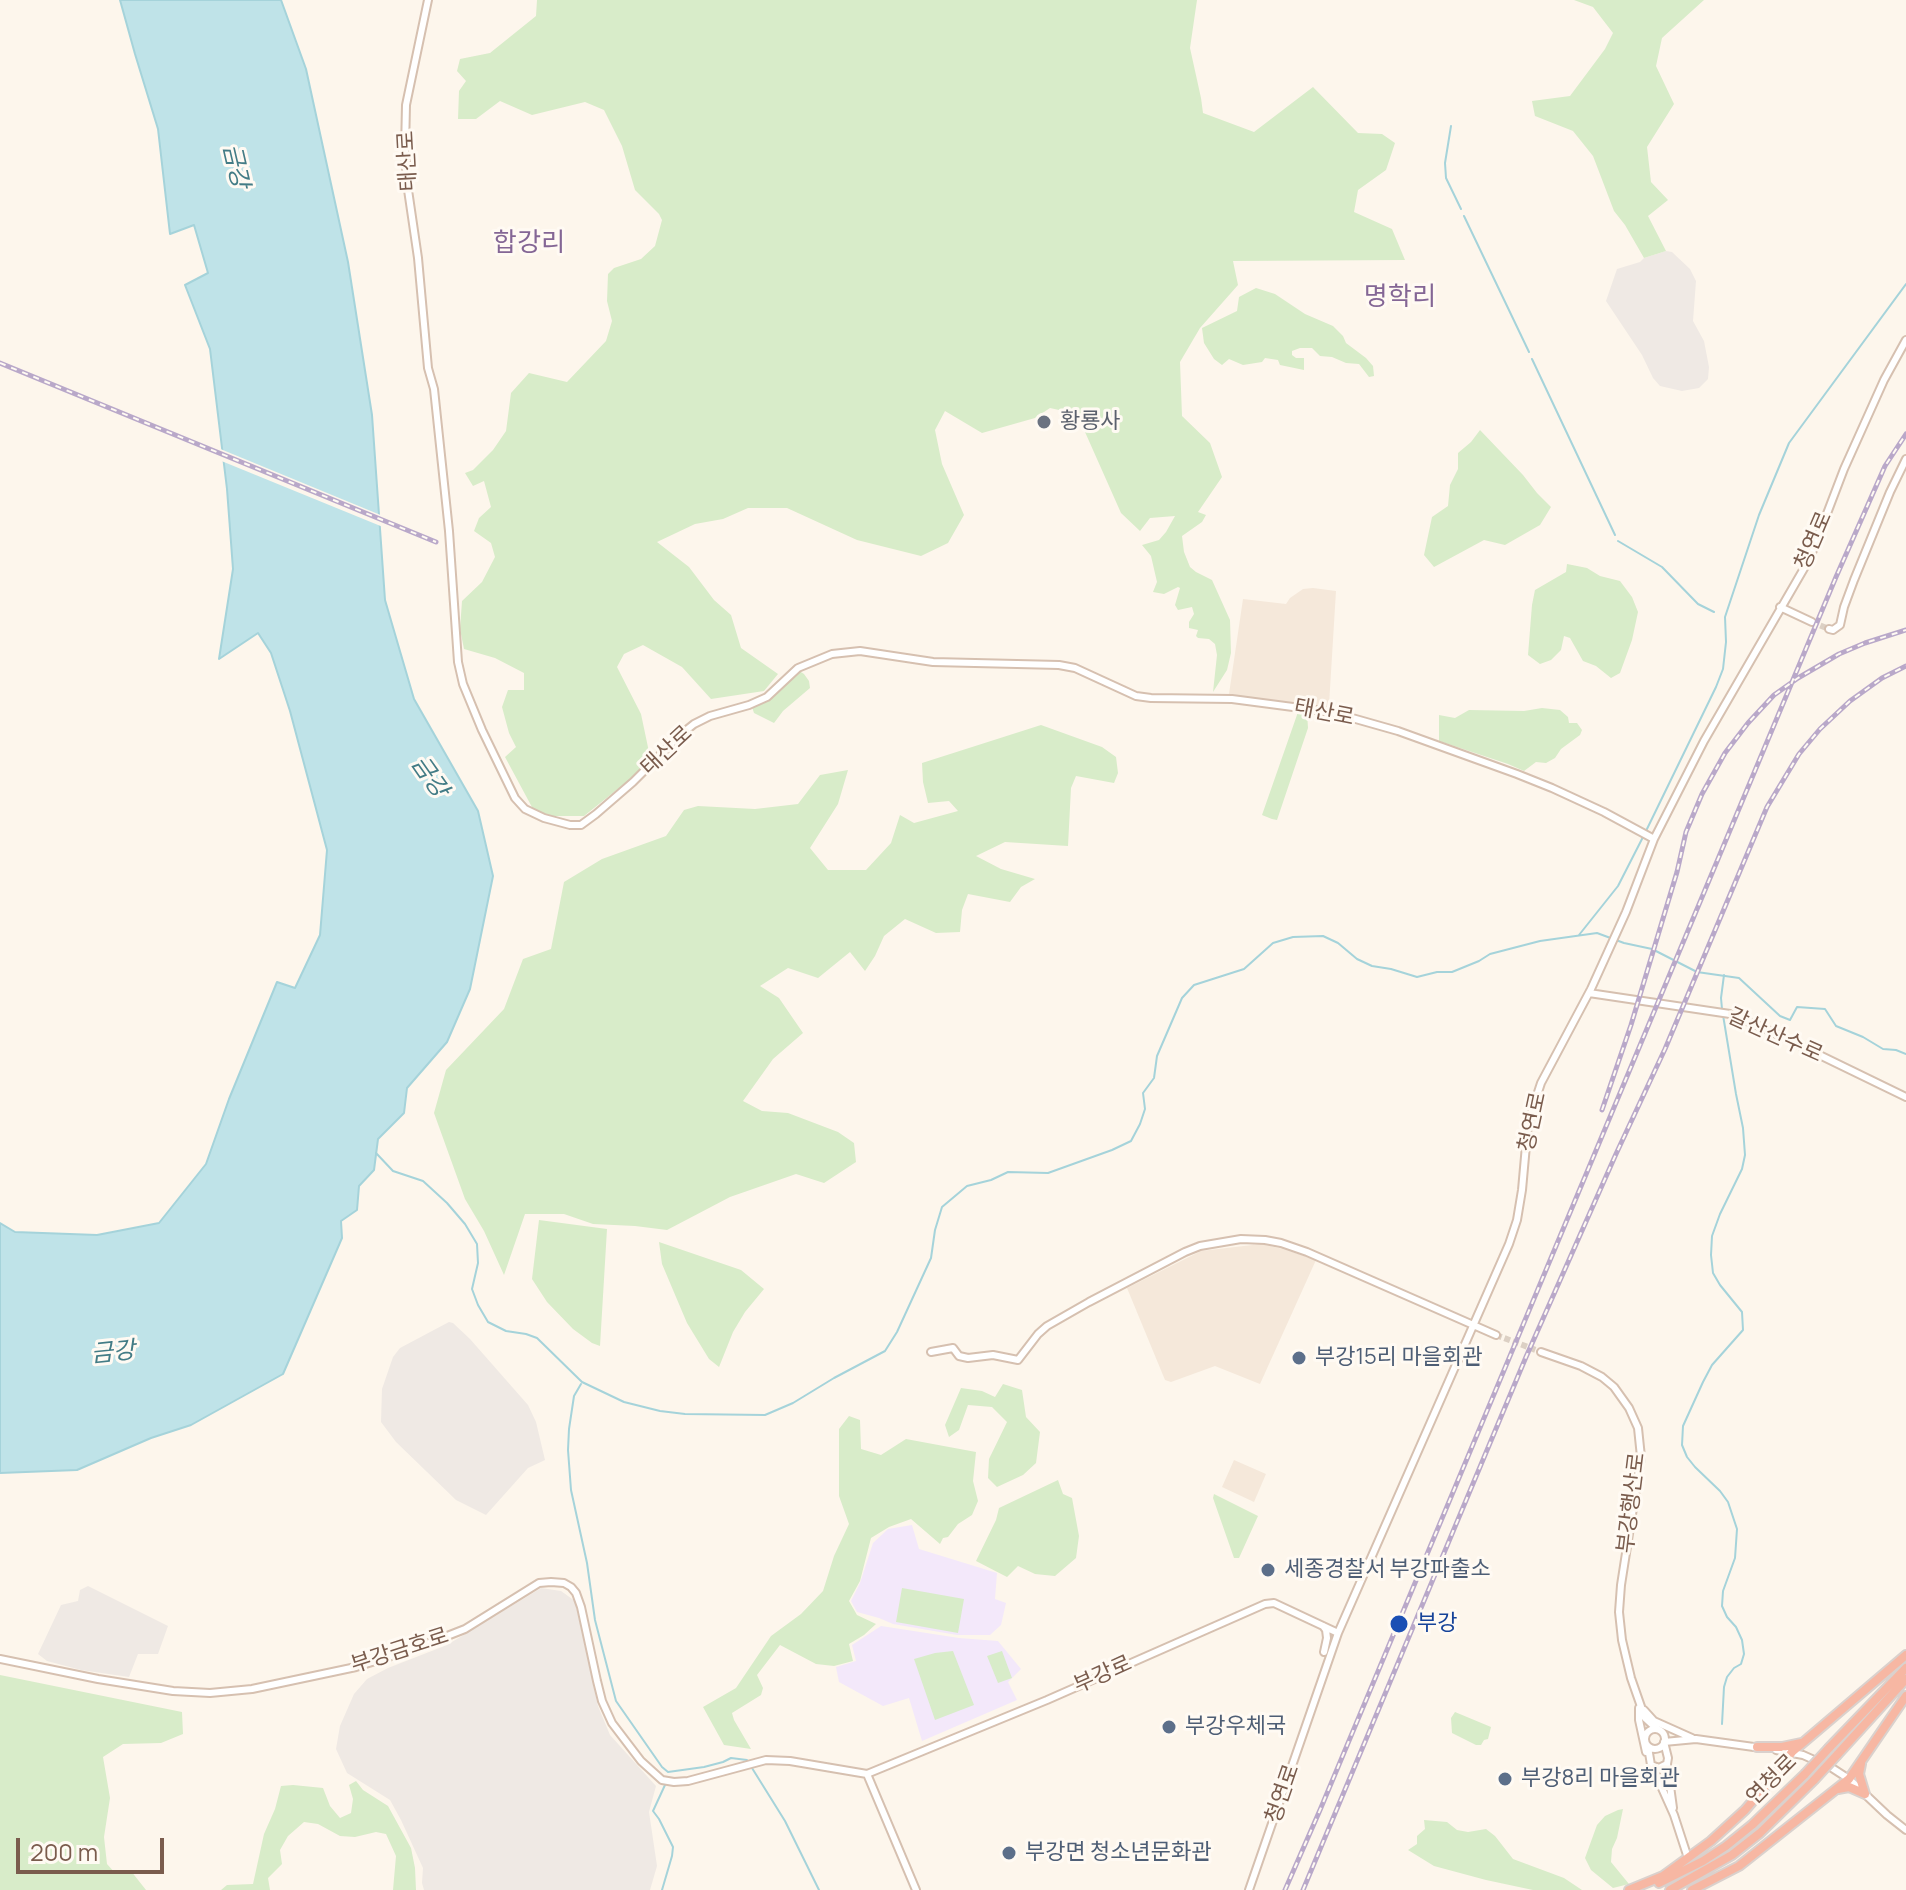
<!DOCTYPE html>
<html>
<head>
<meta charset="utf-8">
<style>
	body { margin:0 }
	#map { position:relative; width:1906px; height:1890px; overflow:hidden; background:#fdf6ec; font-family:Manrope,sans-serif }
	canvas { display:block }
	.scale { position:absolute; left:16px; top:1838px; width:148px; height:36px; box-sizing:border-box; border:4px solid #7a5c4d; border-top:0; padding-left:10px; font-size:24px; line-height:28px; white-space:nowrap; color:#7a5c4d; -webkit-text-stroke:6px #fffaf3; paint-order:stroke }
</style>
</head>
<body>
<div id="map">
<canvas width="1906" height="1890"></canvas>
<div class="scale">200 m</div>
</div>
<script>
const g = document.querySelector('canvas').getContext('2d');
g.lineJoin = 'round';
function paint(path, color) {
  g.fillStyle = color;
  g.fill(path, 'evenodd');
}
function toPath(rows) {
  const path = new Path2D();
  for (const r of rows) {
    if (r.length === 3) {
      path.moveTo(r[0] + r[2], r[1]);
      path.arc(r[0], r[1], r[2], 0, 2 * Math.PI);
      continue;
    }
    path.moveTo(r[0], r[1]);
    for (let i = 2; i < r.length; i += 2) path.lineTo(r[i], r[i + 1]);
  }
  return path;
}
function strokePath(path, color, width, dash) {
  g.strokeStyle = color;
  g.lineWidth = width;
  g.lineCap = dash ? 'butt' : 'round';
  g.setLineDash(dash || []);
  g.stroke(path);
}
function drawText(font, color, halo, rows, align = 'center') {
  g.font = font + ' Manrope,"Noto Sans KR",sans-serif';
  g.lineWidth = 6;
  g.setLineDash([]);
  g.textBaseline = 'middle';
  g.strokeStyle = halo;
  g.fillStyle = color;
  for (const [text, x, y, turn = 0] of rows) {
    g.save();
    g.translate(x, y);
    g.rotate((+turn || 0) * Math.PI / 180);
    g.textAlign = isNaN(turn) ? turn : align;
    if (halo) g.strokeText(text, 0, 0);
    g.fillText(text, 0, 0);
    g.restore();
  }
}
const residential = toPath([
	[1313,588,1336,591,1329,705,1324,708,1229,694,1243,599,1286,604,1290,598,1303,589],
	[1261,1244,1283,1249,1316,1260,1260,1384,1215,1366,1171,1382,1165,1380,1127,1288,1201,1251],
	[1234,1460,1266,1474,1254,1502,1222,1487]
]);
const industrial = toPath([
	[1666,251,1672,252,1690,269,1696,281,1693,321,1704,341,1709,367,1708,379,1699,388,1682,391,1660,386,1653,378,1642,355,1606,301,1617,269,1640,262,1644,258],
	[449,1322,453,1323,470,1339,528,1405,536,1422,545,1460,528,1468,486,1515,456,1500,396,1442,381,1422,382,1389,393,1357,400,1348],
	[88,1586,168,1626,158,1654,138,1654,129,1677,81,1670,47,1661,38,1654,61,1605,78,1601,80,1590],
	[541,1588,561,1591,575,1601,598,1706,610,1735,656,1786,649,1812,657,1866,650,1890,424,1890,422,1883,423,1868,401,1820,390,1800,347,1773,336,1749,340,1726,354,1694,367,1679,388,1668,447,1645]
]);
const education = toPath([
	[912,1525,919,1549,997,1573,995,1599,1006,1603,1001,1625,990,1635,957,1635,893,1624,879,1618,857,1612,851,1601,860,1583,873,1543,888,1529],
	[881,1626,959,1638,998,1641,1021,1669,1008,1682,1017,1700,922,1741,909,1698,883,1706,839,1682,836,1667,856,1661,852,1645]
]);
const green = toPath([
	[537,0,1197,0,1190,48,1201,98,1203,113,1254,132,1313,87,1358,133,1382,134,1395,143,1386,170,1358,190,1354,212,1392,229,1405,260,1233,261,1238,285,1200,328,1180,362,1182,416,1210,443,1222,477,1198,512,1206,515,1202,522,1182,536,1184,552,1190,567,1196,572,1212,580,1230,620,1231,653,1227,670,1213,692,1217,655,1215,644,1209,639,1198,638,1196,636,1198,630,1189,628,1189,622,1194,614,1192,607,1178,610,1175,605,1180,588,1178,587,1164,594,1153,592,1157,582,1151,556,1142,545,1159,540,1166,532,1175,516,1150,518,1140,531,1121,513,1077,414,1050,408,1035,418,982,433,945,411,935,430,942,464,964,515,948,543,921,556,857,540,787,508,748,508,723,519,695,524,657,542,689,567,714,600,731,615,741,648,778,674,764,691,711,699,682,667,643,645,624,654,617,667,641,714,649,752,639,772,584,816,551,816,533,809,505,757,516,747,509,733,502,707,508,690,524,690,524,673,495,658,464,649,460,629,462,601,482,582,495,557,491,543,474,531,479,518,491,507,484,481,473,486,465,473,473,470,493,450,506,431,511,393,529,373,567,382,606,341,612,321,607,301,608,274,614,268,641,259,655,246,662,220,659,214,635,190,622,146,604,110,585,102,532,115,500,101,476,119,458,119,459,91,466,81,457,71,460,59,490,53,536,16],
	[1574,0,1704,0,1662,38,1656,66,1674,104,1647,147,1651,182,1668,200,1648,216,1666,251,1644,258,1625,225,1614,211,1593,156,1573,131,1535,116,1532,101,1570,96,1605,49,1613,33,1593,7],
	[1256,288,1275,294,1305,314,1333,326,1343,336,1346,343,1366,358,1373,366,1374,376,1369,377,1359,364,1346,363,1332,357,1320,356,1312,348,1300,348,1292,351,1292,355,1296,358,1304,358,1304,370,1280,365,1278,360,1265,358,1262,362,1243,365,1229,359,1222,365,1214,359,1204,343,1202,328,1237,311,1239,297],
	[1480,430,1523,475,1537,493,1551,507,1540,525,1505,545,1484,540,1434,567,1424,555,1432,517,1448,506,1450,485,1458,469,1458,453,1471,442],
	[1567,564,1587,568,1600,576,1620,581,1632,597,1638,612,1632,640,1620,673,1611,678,1596,666,1583,661,1570,638,1564,636,1561,650,1551,660,1540,664,1528,655,1532,605,1535,590,1566,572],
	[798,670,804,674,809,681,810,688,783,711,774,723,754,713,752,707,766,702],
	[1542,708,1560,710,1568,717,1569,723,1577,723,1582,730,1580,735,1561,749,1555,758,1546,763,1536,762,1524,771,1508,764,1439,741,1439,715,1455,718,1469,710,1524,711],
	[1298,712,1307,713,1308,728,1277,820,1272,819,1262,815],
	[1041,725,1102,747,1116,757,1118,773,1114,783,1076,776,1071,788,1068,846,1005,842,976,856,1001,869,1035,879,1021,887,1010,902,968,894,962,910,960,932,936,933,905,919,884,936,875,956,865,971,850,952,818,978,788,968,760,986,779,998,803,1033,773,1059,743,1101,762,1111,788,1113,838,1132,854,1143,856,1162,824,1183,796,1174,730,1197,667,1230,635,1226,593,1224,564,1214,525,1214,504,1275,484,1231,465,1199,434,1113,446,1070,504,1009,523,959,551,949,564,882,602,859,666,836,684,810,698,806,755,809,798,804,820,775,848,770,838,804,810,848,828,870,866,870,891,843,900,815,914,823,958,811,949,801,928,803,923,782,922,763],
	[539,1220,607,1229,600,1346,592,1343,573,1329,547,1302,532,1279],
	[659,1242,741,1270,764,1289,745,1312,733,1332,719,1367,709,1359,687,1323,662,1264],
	[1003,1384,1022,1390,1026,1417,1040,1432,1036,1463,1023,1475,997,1487,988,1478,989,1459,1007,1422,992,1407,968,1405,959,1430,949,1437,945,1425,961,1388,982,1391,995,1397],
	[849,1416,860,1420,861,1449,881,1455,906,1439,976,1452,973,1481,978,1501,972,1515,958,1524,948,1537,943,1538,940,1544,911,1519,889,1527,871,1538,860,1581,849,1601,857,1615,876,1624,864,1635,849,1644,853,1661,834,1666,816,1664,780,1645,757,1675,763,1688,761,1695,732,1713,734,1720,751,1749,724,1745,703,1707,736,1688,771,1636,801,1614,823,1591,834,1556,849,1524,839,1496,839,1429],
	[1058,1480,1063,1494,1072,1498,1079,1536,1076,1558,1055,1576,1035,1574,1018,1566,1007,1577,976,1561,996,1520,999,1508],
	[1214,1494,1258,1516,1239,1558,1234,1558,1213,1498],
	[902,1588,964,1599,958,1633,896,1622],
	[953,1651,974,1705,935,1720,914,1659,935,1653],
	[1002,1651,1012,1678,998,1683,987,1656],
	[0,1675,182,1712,183,1734,161,1743,123,1744,103,1757,110,1798,104,1837,107,1864,115,1873,131,1871,146,1890,0,1890],
	[1455,1712,1491,1727,1488,1739,1484,1740,1481,1745,1476,1745,1452,1733,1451,1718],
	[356,1781,363,1790,388,1806,411,1848,415,1868,416,1890,393,1890,396,1856,386,1834,376,1832,355,1837,340,1836,318,1824,304,1822,288,1836,280,1850,282,1864,268,1878,270,1890,221,1890,227,1885,253,1884,264,1834,275,1809,281,1786,293,1785,323,1788,330,1806,340,1818,351,1813,353,1799,349,1785],
	[1623,1809,1617,1838,1612,1849,1611,1862,1629,1884,1613,1888,1591,1870,1585,1858,1597,1825,1605,1816,1618,1810],
	[1424,1820,1447,1822,1457,1830,1468,1832,1486,1829,1495,1836,1513,1859,1564,1878,1582,1890,1533,1890,1486,1880,1434,1866,1408,1850,1417,1844,1417,1836,1425,1829]
]);
const water = toPath([
	[120,0,281,0,306,69,348,262,372,415,385,600,414,699,478,811,493,876,470,989,447,1042,407,1088,404,1113,378,1139,374,1170,359,1186,357,1210,341,1221,342,1238,283,1374,191,1425,151,1438,77,1470,0,1473,0,1223,15,1232,97,1235,159,1223,206,1164,229,1099,277,982,295,988,320,935,327,850,290,711,271,653,258,633,219,659,233,569,227,489,210,349,185,285,208,273,194,225,170,234,158,129,135,54,120,0]
]);
const pier = toPath([
	[218,448,383,516,383,527,219,460]
]);
const stream = toPath([
	[1451,126,1445,163,1446,178,1461,209],
	[1464,216,1529,352],
	[1532,359,1615,535],
	[1618,541,1662,567,1698,604,1714,612],
	[1646,831,1716,687,1723,669,1726,642,1725,617,1759,515,1789,443,1906,284],
	[1579,935,1618,886,1643,837],
	[1722,1009,1721,998,1724,975],
	[376,1153,393,1171,423,1181,447,1203,465,1224,477,1244,478,1263,472,1289,478,1305,488,1322,506,1331,526,1334,537,1338,582,1382,624,1402,660,1411,685,1414,765,1415,793,1403,834,1378,885,1351,897,1332,931,1258,935,1230,942,1207,967,1186,991,1180,1008,1172,1048,1173,1112,1150,1131,1141,1140,1124,1145,1109,1143,1093,1154,1078,1157,1056,1182,998,1194,985,1244,969,1273,943,1293,937,1323,936,1338,943,1357,959,1372,966,1391,969,1417,977,1437,972,1452,972,1479,961,1490,954,1540,941,1597,933,1624,943,1652,949,1697,972,1739,978,1780,1016,1790,1020,1797,1007,1825,1009,1836,1026,1863,1037,1883,1049,1896,1050,1906,1054],
	[581,1384,574,1396,569,1429,568,1450,571,1490,587,1563,595,1620,616,1701,662,1767,668,1772,704,1767,723,1762,731,1758,747,1760,785,1821,819,1890],
	[1722,1724,1724,1687,1727,1677,1734,1668,1741,1664,1744,1654,1742,1640,1736,1627,1727,1617,1722,1606,1723,1591,1735,1558,1737,1529,1728,1502,1720,1491,1695,1467,1687,1457,1682,1445,1683,1426,1703,1382,1712,1365,1743,1330,1742,1312,1720,1285,1713,1273,1711,1255,1712,1236,1720,1214,1742,1169,1745,1155,1743,1128,1736,1094,1723,1015],
	[662,1890,672,1856,673,1847,659,1819,653,1811,665,1785]
]);
const secondaryTunnel = toPath([
	[1812,622,1829,629],
	[1496,1335,1541,1352]
]);
const secondary = toPath([
	[428,0,406,105,405,150,407,183,418,258,428,368,434,389,449,531,458,662,463,684,482,730,515,798,525,809,544,818,570,825,581,825,596,814,633,782,679,736,694,724,710,716,749,705,767,697,798,668,832,654,860,651,933,662,1059,665,1075,668,1136,696,1151,698,1232,699,1331,712,1398,731,1517,774,1552,788,1604,812,1654,839],
	[1780,607,1812,622],
	[1829,629,1833,630,1840,625,1844,607,1854,580,1890,492,1906,459],
	[1589,993,1730,1014,1766,1029,1906,1097],
	[931,1352,953,1348,959,1356,968,1358,993,1355,1018,1360,1038,1334,1047,1326,1089,1302,1185,1252,1200,1246,1241,1239,1265,1240,1281,1243,1307,1252,1496,1335],
	[1541,1352,1581,1366,1602,1377,1614,1387,1629,1408,1638,1428,1641,1457,1621,1585,1619,1612,1622,1640,1631,1678,1645,1718,1657,1729],
	[1323,1626,1326,1630,1327,1638,1324,1652],
	[0,1659,98,1679,173,1691,210,1693,252,1689,356,1667,414,1649,465,1629,539,1583,551,1582,564,1583,571,1587,576,1593,581,1607,597,1681,602,1701,612,1723,641,1761,662,1780,674,1782,688,1781,766,1760,790,1761,867,1774],
	[1639,1708,1639,1720,1646,1752],
	[1644,1710,1654,1721,1692,1738],
	[1655,1739,10],
	[1648,1747,1651,1765,1659,1768,1667,1764,1668,1758,1664,1742,1696,1739,1761,1748],
	[1776,1750,1803,1755,1832,1768,1849,1779,1887,1815,1906,1830],
	[1667,1764,1673,1808],
	[1652,1766,1674,1815,1687,1855],
	[867,1774,1047,1700,1265,1604,1274,1603,1338,1633],
	[867,1774,916,1890],
	[1249,1890,1338,1633,1509,1244,1517,1220,1522,1190,1528,1123,1541,1083,1591,989,1626,912,1654,839,1704,741,1810,558,1844,469,1884,380,1906,340]
]);
const highway = toPath([
	[1757,1747,1782,1747,1801,1743],
	[1829,1748,1906,1668],
	[1837,1755,1906,1679],
	[1861,1764,1859,1774,1865,1794],
	[1838,1789,1849,1787,1865,1794],
	[1659,1883,1703,1861,1726,1846,1752,1825,1805,1774],
	[1629,1890,1663,1876,1711,1841,1745,1810,1771,1780,1792,1752,1906,1655],
	[1670,1890,1732,1855,1760,1833,1814,1780],
	[1692,1890,1739,1866,1849,1779,1906,1696]
]);
const rail = toPath([
	[0,363,436,542],
	[1602,1110,1631,1025,1677,872,1686,832,1702,794,1725,753,1748,723,1774,695,1798,678,1839,654,1865,643,1906,630],
	[1285,1890,1320,1810,1836,577,1885,466,1906,434],
	[1303,1890,1526,1357,1616,1154,1665,1049,1767,807,1799,754,1820,729,1850,701,1882,678,1906,666]
]);
const highwayBridge = toPath([
	[1805,1774,1829,1748],
	[1814,1780,1837,1755]
]);
const markers = [
	[1044,422,8,"#6b7280"],
	[1299,1358,8,"#5c6f8a"],
	[1268,1570,8,"#5c6f8a"],
	[1399,1624,10,"#1a4fb4"],
	[1169,1727,8,"#5c6f8a"],
	[1505,1779,8,"#5c6f8a"],
	[1009,1853,8,"#5c6f8a"]
];
const streetNames = [
	["태산로",408,161,-93],
	["청연로",1814,541,-67],
	["태산로",1324,713,11],
	["태산로",667,751,-43],
	["갈산산수로",1775,1036,24],
	["청연로",1533,1122,-78],
	["부강행산로",1632,1503,-83],
	["부강금호로",400,1651,-18],
	["부강로",1103,1675,-24],
	["연청로",1772,1780,-45],
	["청연로",1283,1794,-71]
];
const worshipNames = [
	["황룡사",1060,422]
];
const serviceNames = [
	["부강15리 마을회관",1315,1358],
	["세종경찰서 부강파출소",1284,1570],
	["부강우체국",1185,1727],
	["부강8리 마을회관",1521,1779],
	["부강면 청소년문화관",1025,1853]
];
const transitNames = [
	["부강",1417,1624]
];
const waterNames = [
	["금강",235,166,77],
	["금강",429,777,55],
	["금강",113,1353,-6]
];
const quarterNames = [
	["합강리",529,244],
	["명학리",1400,298]
];
paint(residential, '#f5e8da');
paint(industrial, '#efe9e4');
paint(education, '#f3e8fa');
paint(green, '#d8ecc9');
paint(water, '#bfe3e8');
strokePath(water, '#a5d3da', 2);
paint(pier, '#fdf6ec');
strokePath(stream, '#a5d3da', 2);
strokePath(secondaryTunnel, '#dcd0c4', 6, [6, 3]);
strokePath(secondary, '#d6c0b0', 10);
strokePath(highway, '#dad1cd', 12);
strokePath(secondary, '#fff', 6);
strokePath(highway, '#f7b7a3', 8);
strokePath(rail, '#b9a8c9', 5);
strokePath(rail, '#fffaf3', 2, [6]);
strokePath(highwayBridge, '#dad1cd', 12, []);
strokePath(highwayBridge, '#f7b7a3', 8);
for (const [x, y, r, color] of markers) {
  const dot = new Path2D();
  dot.arc(x, y, r, 0, 2 * Math.PI);
  g.fillStyle = color;
  g.fill(dot);
  strokePath(dot, '#fffaf3', 3);
}
drawText('22px', '#7a5c4d', '#fffaf3', streetNames);
drawText('22px', '#5b616d', '#fffaf3', worshipNames, 'left');
drawText('22px', '#4e5e75', '#fffaf3', serviceNames, 'left');
drawText('22px', '#164399', '#fffaf3', transitNames, 'left');
drawText('italic 24px', '#437c86', '#fffaf3', waterNames);
drawText('26px', '#846695', '#fffaf3', quarterNames);
</script>
</body>
</html>
